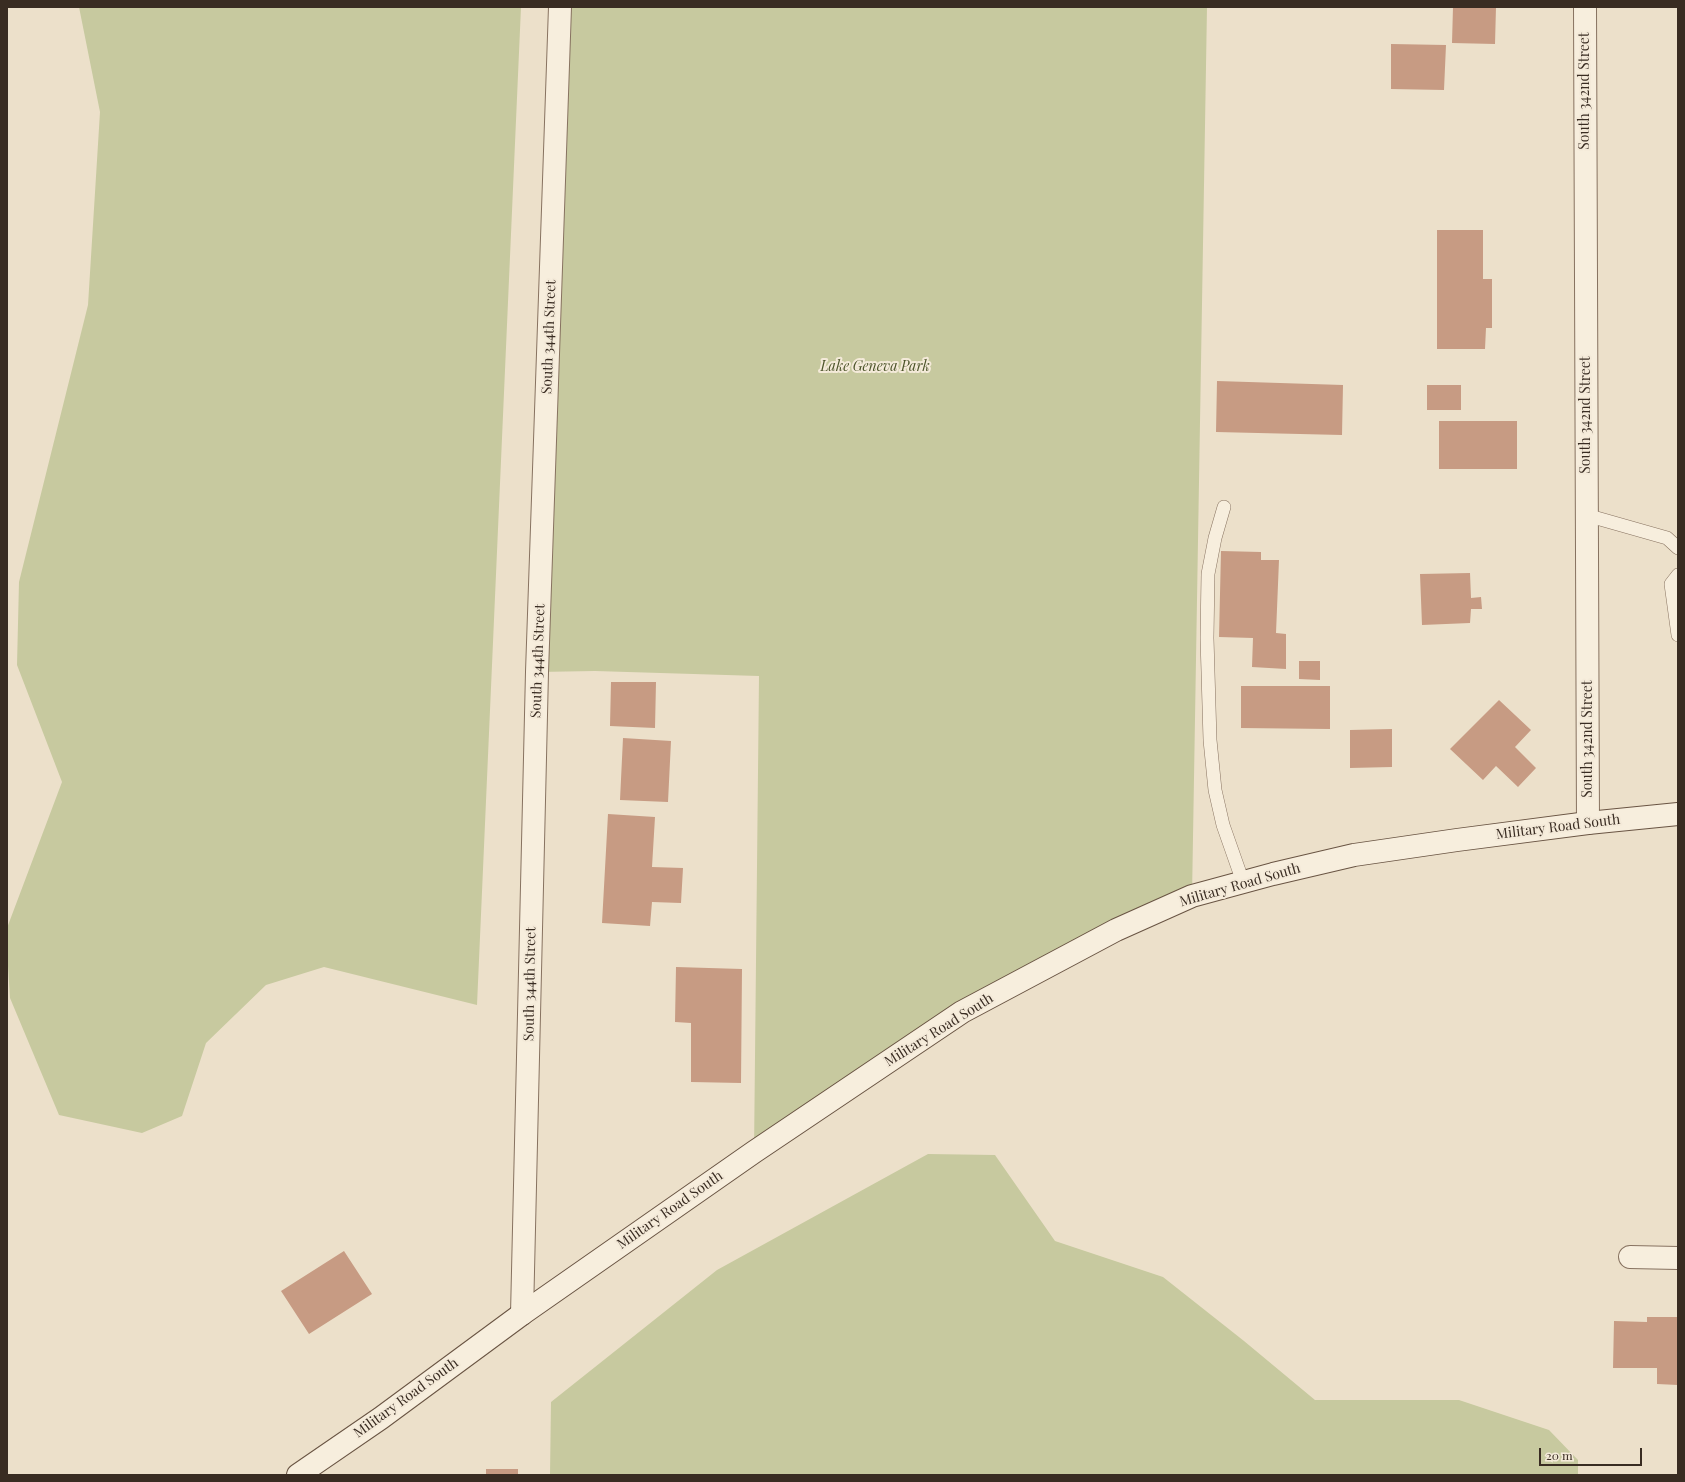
<!DOCTYPE html>
<html>
<head>
<meta charset="utf-8">
<style>
	body { margin:0 }
	#map { position:relative; width:1685px; height:1482px; overflow:hidden; background:#ece0ca; font-family:"Playfair Display",serif }
	canvas { display:block }
	.frame { position:absolute; inset:0; border:8px solid #392c22; pointer-events:none }
	.scale { position:absolute; left:1539px; top:1448px; width:103px; height:18px; box-sizing:border-box; border:2px solid #392c22; border-top:0; padding-left:5px; font-size:12px; line-height:14px; white-space:nowrap; color:#392c22; -webkit-text-stroke:3px #f4ead9; paint-order:stroke }
</style>
</head>
<body>
<div id="map">
<canvas width="1685" height="1482"></canvas>
<div class="frame"></div>
<div class="scale">20 m</div>
</div>
<script>
const g = document.querySelector('canvas').getContext('2d');
g.lineJoin = 'round';
function paint(path, color) {
  g.fillStyle = color;
  g.fill(path, 'evenodd');
}
function toPath(rows) {
  const path = new Path2D();
  for (const r of rows) {
    path.moveTo(r[0], r[1]);
    for (let i = 2; i < r.length; i += 2) path.lineTo(r[i], r[i + 1]);
  }
  return path;
}
function strokePath(path, color, width, dash) {
  g.strokeStyle = color;
  g.lineWidth = width;
  g.lineCap = dash ? 'butt' : 'round';
  g.setLineDash(dash || []);
  g.stroke(path);
}
function drawText(font, color, halo, rows, align = 'center') {
  g.font = font + ' "Playfair Display",serif';
  g.lineWidth = 4;
  g.setLineDash([]);
  g.textBaseline = 'middle';
  g.strokeStyle = halo;
  g.fillStyle = color;
  for (const [text, x, y, turn = 0] of rows) {
    g.save();
    g.translate(x, y);
    g.rotate((+turn || 0) * Math.PI / 180);
    g.textAlign = isNaN(turn) ? turn : align;
    if (halo) g.strokeText(text, 0, 0);
    g.fillText(text, 0, 0);
    g.restore();
  }
}
const green = toPath([
	[79,7,521,7,477,1005,324,967,266,985,206,1043,182,1116,142,1133,59,1115,10,998,7,950,7,928,62,782,17,665,19,582,88,305,100,112],
	[560,7,1207,7,1192,896,1116,930,754,1152,759,676,595,671,537,672],
	[928,1154,995,1155,1055,1241,1163,1277,1244,1341,1315,1400,1459,1400,1549,1430,1578,1460,1578,1475,550,1475,551,1402,717,1270]
]);
const building = toPath([
	[1453,7,1496,7,1495,44,1452,43],
	[1391,44,1446,45,1444,90,1391,89],
	[1437,230,1483,230,1483,279,1492,279,1492,328,1486,328,1485,349,1437,349],
	[1217,381,1343,385,1342,435,1216,432],
	[1427,385,1461,385,1461,410,1427,410],
	[1439,421,1517,421,1517,469,1439,469],
	[1221,551,1261,552,1261,560,1279,560,1276,633,1286,634,1286,669,1252,667,1253,638,1219,637],
	[1470,573,1471,598,1481,597,1482,609,1471,609,1470,623,1422,625,1420,574],
	[1299,661,1320,661,1320,680,1299,679],
	[611,682,656,682,655,728,610,726],
	[1241,686,1330,686,1330,729,1241,728],
	[1499,700,1531,730,1515,747,1536,768,1518,787,1496,766,1483,780,1450,749],
	[1392,729,1392,767,1350,768,1350,730],
	[623,738,671,741,668,802,620,800],
	[608,814,655,817,652,867,683,868,681,903,652,902,650,926,602,923],
	[676,967,742,969,741,1083,691,1082,691,1023,675,1022],
	[344,1251,372,1294,309,1334,281,1291],
	[1647,1317,1678,1317,1678,1385,1657,1384,1657,1368,1613,1368,1614,1321,1647,1322],
	[486,1469,518,1469,518,1475,486,1475]
]);
const service = toPath([
	[1224,507,1215,538,1208,574,1207,638,1210,740,1215,790,1223,825,1243,882],
	[1586,515,1667,538,1678,548],
	[1678,575,1671,584,1678,635]
]);
const minor = toPath([
	[1630,1257,1678,1258],
	[522,1314,537,672,560,7]
]);
const tertiary = toPath([
	[1585,7,1588,823]
]);
const secondary = toPath([
	[298,1475,381,1418,522,1314,754,1152,962,1012,1116,930,1192,896,1273,874,1354,855,1457,840,1588,823,1678,814]
]);
const streetNames = [
	["South 342nd Street",1585,91,-90],
	["South 344th Street",549,337,-88],
	["South 342nd Street",1586,415,-90],
	["South 344th Street",538,661,-88],
	["South 342nd Street",1588,739,-90],
	["Military Road South",1558,827,-7],
	["Military Road South",1240,885,-16],
	["South 344th Street",530,984,-89],
	["Military Road South",939,1030,-32],
	["Military Road South",670,1210,-35],
	["Military Road South",406,1398,-36]
];
const parkNames = [
	["Lake Geneva Park",875,367]
];
paint(green, '#c7c99f');
paint(building, '#c79b83');
strokePath(service, '#877260', 14);
strokePath(minor, '#877260', 24);
strokePath(tertiary, '#877260', 24);
strokePath(secondary, '#695443', 24);
strokePath(service, '#f7eedd', 13);
strokePath(minor, '#f7eedd', 22);
strokePath(tertiary, '#f7eedd', 22);
strokePath(secondary, '#f7eedd', 22);
drawText('14px', '#392c22', '#f4ead9', streetNames);
drawText('italic 14px', '#4c542a', '#f4ead9', parkNames);
</script>
</body>
</html>
